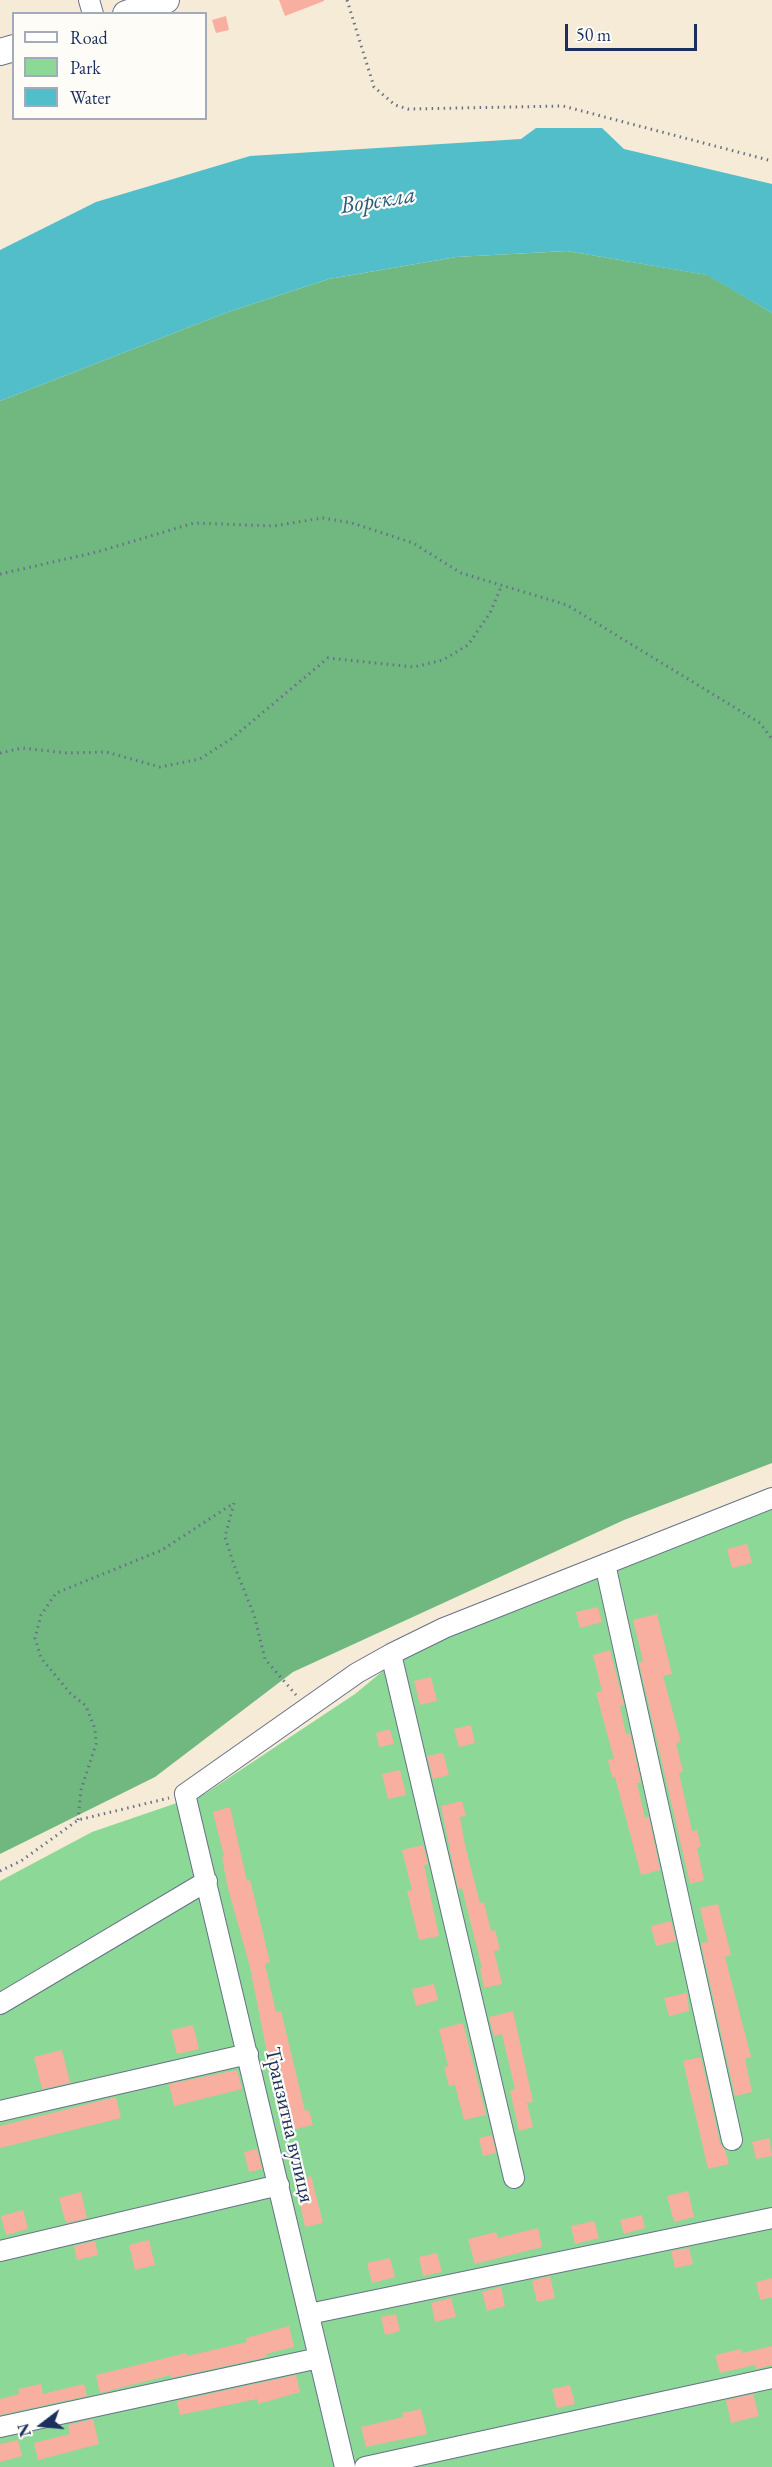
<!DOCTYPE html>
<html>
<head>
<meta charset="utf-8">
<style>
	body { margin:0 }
	#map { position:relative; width:772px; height:2467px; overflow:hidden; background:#f5ebd6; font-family:"EB Garamond",serif }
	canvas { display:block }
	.legend { position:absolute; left:12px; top:12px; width:195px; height:108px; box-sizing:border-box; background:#fdfcf7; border:2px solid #a3aaba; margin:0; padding:8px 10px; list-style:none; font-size:18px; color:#1b2f5e }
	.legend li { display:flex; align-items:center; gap:12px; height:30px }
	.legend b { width:30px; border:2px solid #a3aaba }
	.north { position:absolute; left:12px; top:2395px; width:60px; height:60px; -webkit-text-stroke:4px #fdfcf7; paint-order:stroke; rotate:254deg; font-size:16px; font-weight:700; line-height:24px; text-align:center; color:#1b2f5e }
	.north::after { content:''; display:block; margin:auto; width:21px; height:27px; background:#1b2f5e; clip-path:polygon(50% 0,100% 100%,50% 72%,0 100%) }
	.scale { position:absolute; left:565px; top:24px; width:132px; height:27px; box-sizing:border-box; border:3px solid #1b2f5e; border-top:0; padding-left:8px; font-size:18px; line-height:21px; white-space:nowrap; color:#1b2f5e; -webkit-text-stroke:4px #fdfcf7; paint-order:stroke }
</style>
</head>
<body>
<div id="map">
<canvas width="772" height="2467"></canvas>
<ul class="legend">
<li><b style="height:8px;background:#fff"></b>Road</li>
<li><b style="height:16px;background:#8bd897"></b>Park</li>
<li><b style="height:16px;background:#51beca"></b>Water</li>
</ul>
<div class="north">N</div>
<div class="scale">50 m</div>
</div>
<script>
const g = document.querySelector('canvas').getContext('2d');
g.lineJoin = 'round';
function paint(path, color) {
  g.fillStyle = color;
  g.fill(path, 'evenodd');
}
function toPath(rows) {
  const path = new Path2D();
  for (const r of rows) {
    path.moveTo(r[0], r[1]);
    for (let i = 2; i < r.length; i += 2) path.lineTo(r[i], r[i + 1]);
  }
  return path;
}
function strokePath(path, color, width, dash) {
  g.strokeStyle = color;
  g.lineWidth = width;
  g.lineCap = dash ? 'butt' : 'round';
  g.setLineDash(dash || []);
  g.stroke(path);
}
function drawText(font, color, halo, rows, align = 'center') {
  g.font = font + ' "EB Garamond",serif';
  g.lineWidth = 4.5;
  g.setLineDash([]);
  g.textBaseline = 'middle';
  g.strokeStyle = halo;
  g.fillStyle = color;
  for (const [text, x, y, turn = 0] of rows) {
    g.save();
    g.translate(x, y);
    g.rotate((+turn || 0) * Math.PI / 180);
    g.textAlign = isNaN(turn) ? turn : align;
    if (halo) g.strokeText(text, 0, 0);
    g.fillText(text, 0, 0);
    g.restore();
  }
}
const green = toPath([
	[772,1489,772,2467,0,2467,0,1881,92,1832,206,1793,355,1694,401,1656]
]);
const forest = toPath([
	[567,251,708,275,772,313,772,1463,624,1520,293,1672,155,1777,0,1854,0,401,228,312,329,279,456,257]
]);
const water = toPath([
	[536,128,602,128,624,149,772,184,772,313,707,275,567,251,456,257,329,279,228,312,0,401,0,250,96,202,250,156,521,139]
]);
const building = toPath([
	[279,0,324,0,324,1,285,16],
	[226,16,229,30,216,33,212,20],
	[747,1544,752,1563,732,1568,727,1549],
	[598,1607,602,1622,580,1628,576,1612],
	[657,1614,672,1674,663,1676,681,1742,676,1743,683,1772,679,1773,692,1831,697,1830,701,1846,697,1848,704,1880,690,1884,639,1663,643,1661,633,1620],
	[610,1650,624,1705,620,1706,626,1734,630,1733,641,1782,637,1783,645,1818,649,1817,660,1870,641,1875,615,1777,612,1777,608,1760,614,1759,596,1693,602,1691,593,1655],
	[431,1677,437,1701,420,1705,414,1681],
	[471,1725,475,1743,459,1747,454,1729],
	[390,1729,394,1744,379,1747,376,1733],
	[443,1753,449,1775,433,1779,427,1756],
	[400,1770,406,1795,388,1799,382,1774],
	[462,1801,466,1816,460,1817,465,1845,480,1903,484,1902,491,1931,495,1930,500,1950,494,1951,502,1984,484,1988,480,1969,482,1968,462,1888,458,1889,441,1806],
	[230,1807,247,1881,250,1880,270,1962,265,1964,276,2012,281,2011,305,2111,309,2110,313,2125,287,2131,273,2083,250,1967,227,1885,222,1857,224,1856,213,1812],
	[423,1845,428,1864,424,1865,439,1936,419,1940,407,1891,412,1890,402,1850],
	[718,1904,731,1955,725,1957,751,2057,745,2059,752,2092,735,2096,701,1943,708,1942,700,1908],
	[671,1921,676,1941,656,1946,651,1926],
	[434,1984,438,2000,416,2006,412,1989],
	[687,1993,689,2011,669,2016,664,1998],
	[513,2011,533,2102,527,2103,533,2127,519,2131,510,2091,515,2089,502,2034,494,2036,489,2017],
	[463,2023,486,2115,464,2120,455,2085,449,2086,444,2067,448,2066,439,2029],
	[193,2025,199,2049,177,2054,171,2030],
	[62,2050,70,2083,42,2089,34,2057],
	[701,2057,720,2143,725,2150,729,2164,708,2169,683,2061],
	[237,2070,242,2089,174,2106,169,2084],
	[116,2097,121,2118,0,2148,0,2126],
	[492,2135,496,2153,483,2156,479,2138],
	[769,2138,772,2156,756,2159,752,2142],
	[257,2149,262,2169,249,2172,244,2152],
	[311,2176,323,2223,305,2227,295,2181],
	[688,2191,694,2217,674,2222,667,2196],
	[81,2192,87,2218,68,2223,65,2220,59,2198],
	[23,2210,28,2229,6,2235,1,2216],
	[642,2215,645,2228,624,2234,620,2220],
	[594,2221,599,2238,575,2244,571,2226],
	[538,2228,542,2247,475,2264,468,2239,496,2232,498,2238],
	[149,2240,155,2265,135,2270,129,2245],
	[95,2241,98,2255,77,2260,74,2246],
	[689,2248,693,2264,675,2268,671,2251],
	[437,2253,442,2272,423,2276,419,2257],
	[390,2258,395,2277,372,2283,367,2263],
	[550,2276,555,2298,537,2302,532,2281],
	[772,2278,772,2297,760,2300,756,2282],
	[501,2287,505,2306,487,2311,482,2292],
	[451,2298,456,2317,435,2322,431,2303],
	[396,2314,400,2331,385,2335,381,2317],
	[289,2326,294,2347,266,2354,267,2357,171,2378,171,2375,100,2393,96,2375,186,2353,187,2356,247,2342,246,2338],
	[772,2346,772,2365,756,2369,755,2365,720,2373,715,2355,741,2349,742,2353],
	[296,2375,300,2392,258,2404,257,2399,180,2415,177,2401],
	[41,2384,43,2394,84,2384,87,2396,0,2415,0,2399,19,2394,18,2389],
	[570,2385,575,2404,557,2408,552,2389],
	[753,2394,759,2416,731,2423,726,2400],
	[421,2409,427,2434,366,2447,361,2427,403,2417,402,2413],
	[93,2419,99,2444,38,2460,34,2443,70,2434,68,2425],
	[18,2440,22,2456,0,2462,0,2444]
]);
const path = toPath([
	[347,0,374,87,395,105,408,109,563,106,772,161],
	[0,574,97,552,194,523,274,526,322,518,352,523,413,543,461,573,567,605,760,723,772,739],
	[0,753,22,748,67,753,106,752,160,767,200,759,231,739,328,658,414,667,443,660,468,645,490,613,502,585],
	[78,1820,81,1790,96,1744,95,1729,86,1706,70,1693,41,1658,35,1638,41,1615,56,1593,162,1550,234,1503,225,1537,234,1565,254,1615,265,1659,296,1695],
	[0,1871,21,1861,78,1820,169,1798]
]);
const minor = toPath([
	[89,0,93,14],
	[605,1564,732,2140],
	[391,1654,514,2178],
	[0,2004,207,1881],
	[0,2111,248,2054],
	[0,2251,279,2185],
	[309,2314,772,2218],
	[0,2427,319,2358],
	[345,2467,185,1794,357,1673,391,1654,444,1628,772,1498],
	[365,2467,772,2378]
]);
const tertiary = toPath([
	[126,14,166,0],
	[0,52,14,48]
]);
const streetNames = [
	["Транзитна вулиця",289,2125,77]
];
const waterNames = [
	["Ворскла",378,201,-9]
];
paint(green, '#8bd897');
paint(forest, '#70b880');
paint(water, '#51beca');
paint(building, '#f8afa0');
strokePath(minor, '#677188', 22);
strokePath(tertiary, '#677188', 28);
strokePath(path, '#677188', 3, [1.5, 4.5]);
strokePath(minor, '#fff', 20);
strokePath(tertiary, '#fff', 26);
drawText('22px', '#1b2f5e', '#fdfcf7', streetNames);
drawText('italic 24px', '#2b5a7e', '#fdfcf7', waterNames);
</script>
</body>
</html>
